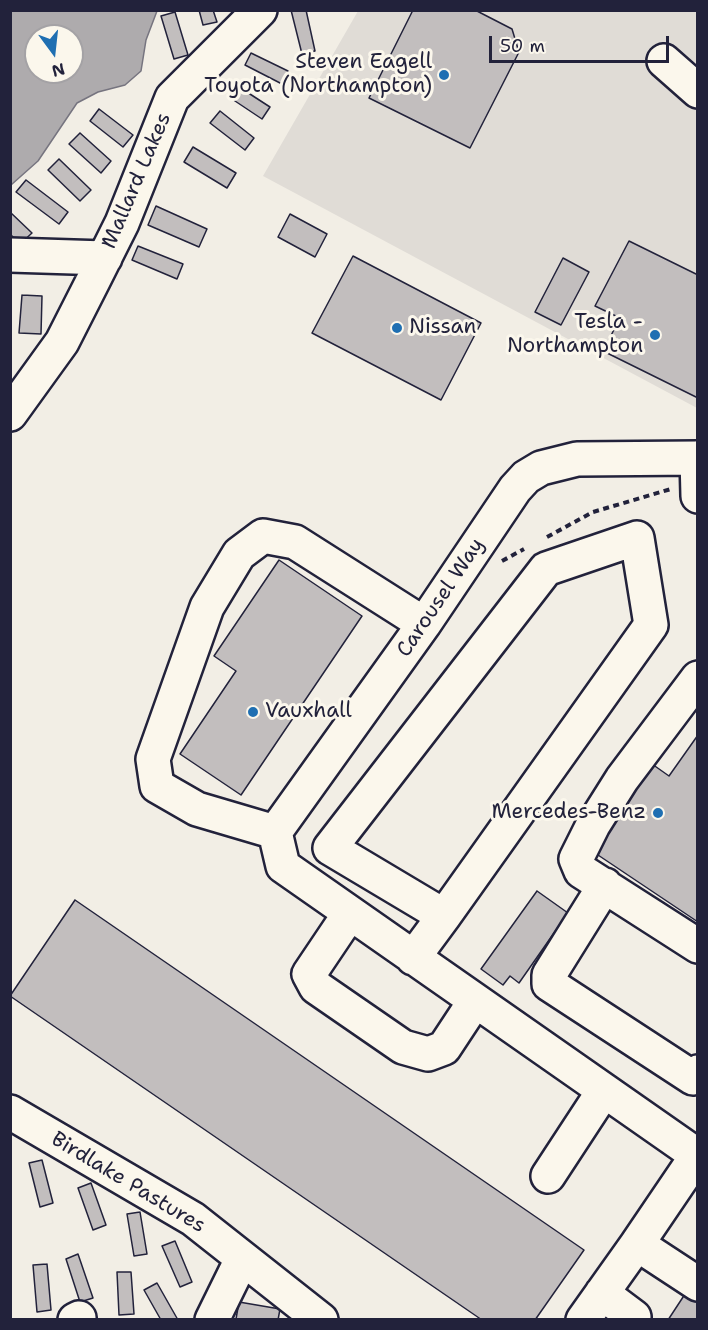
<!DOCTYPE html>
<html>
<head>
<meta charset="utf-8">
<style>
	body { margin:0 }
	#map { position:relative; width:708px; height:1330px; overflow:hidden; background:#f2eee5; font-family:"Shantell Sans",sans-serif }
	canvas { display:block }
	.frame { position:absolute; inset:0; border:12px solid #22223b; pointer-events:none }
	.north { position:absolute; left:24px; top:24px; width:60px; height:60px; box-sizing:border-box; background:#fbf7ec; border:2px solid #a4a2a5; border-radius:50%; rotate:165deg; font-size:16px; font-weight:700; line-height:24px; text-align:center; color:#22223b }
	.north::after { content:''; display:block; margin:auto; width:21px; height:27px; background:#1f6fb2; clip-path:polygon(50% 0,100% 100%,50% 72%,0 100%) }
	.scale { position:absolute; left:489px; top:36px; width:180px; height:27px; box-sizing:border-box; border:3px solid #22223b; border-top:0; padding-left:8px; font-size:18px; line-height:21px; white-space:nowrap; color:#22223b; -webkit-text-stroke:4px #fbf7ec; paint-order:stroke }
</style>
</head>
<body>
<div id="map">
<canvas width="708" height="1330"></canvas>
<div class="frame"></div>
<div class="north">N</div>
<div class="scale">50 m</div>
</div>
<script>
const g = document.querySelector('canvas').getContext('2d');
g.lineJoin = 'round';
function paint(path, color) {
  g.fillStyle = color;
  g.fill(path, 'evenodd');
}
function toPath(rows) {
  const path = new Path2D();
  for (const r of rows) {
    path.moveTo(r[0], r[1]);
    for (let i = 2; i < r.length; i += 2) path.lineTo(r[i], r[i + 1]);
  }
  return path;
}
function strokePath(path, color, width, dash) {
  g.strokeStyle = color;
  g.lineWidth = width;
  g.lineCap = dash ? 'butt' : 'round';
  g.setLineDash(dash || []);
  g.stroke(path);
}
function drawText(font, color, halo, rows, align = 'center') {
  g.font = font + ' "Shantell Sans",sans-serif';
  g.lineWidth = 6;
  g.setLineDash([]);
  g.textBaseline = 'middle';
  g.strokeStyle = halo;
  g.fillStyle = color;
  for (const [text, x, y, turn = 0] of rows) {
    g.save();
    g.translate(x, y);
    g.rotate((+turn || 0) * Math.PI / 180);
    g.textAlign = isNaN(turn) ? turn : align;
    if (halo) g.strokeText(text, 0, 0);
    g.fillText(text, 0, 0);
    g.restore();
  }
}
const built = toPath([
	[358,11,697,11,697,408,263,176]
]);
const water = toPath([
	[11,10,157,11,146,40,141,71,125,85,98,92,77,103,38,161,11,185,11,10],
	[36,36,72,36,72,72,36,72,36,36]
]);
const building = toPath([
	[199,10,213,10,217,22,203,25,199,10],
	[291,10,306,10,315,51,302,54,291,10],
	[413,10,475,10,512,29,519,52,470,148,369,98,413,10],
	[175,12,188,55,174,59,161,16,175,12],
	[251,53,288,71,282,84,245,65,251,53],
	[236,85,270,107,262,119,229,97,236,85],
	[99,109,133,135,123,147,90,121,99,109],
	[220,111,254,138,245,150,210,123,220,111],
	[80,133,111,161,101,173,69,144,80,133],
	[193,147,236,173,227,188,184,162,193,147],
	[59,159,91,190,80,201,48,170,59,159],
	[26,180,68,212,59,224,16,192,26,180],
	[156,206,207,229,199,247,148,225,156,206],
	[10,212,32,233,20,244,10,234,10,212],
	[290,214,327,234,315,257,278,237,290,214],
	[629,241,698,275,698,398,603,351,620,318,595,306,629,241],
	[138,246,183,264,177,279,132,260,138,246],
	[353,256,481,323,441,400,312,333,353,256],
	[563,258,589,272,561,325,535,312,563,258],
	[22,295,42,296,41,334,19,333,22,295],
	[279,560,362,616,241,795,180,754,236,671,214,656,279,560],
	[698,735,698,922,592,851,652,764,669,776,698,735],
	[537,891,568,913,519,983,510,976,503,985,481,969,537,891],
	[75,900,584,1250,535,1320,482,1320,10,996,75,900],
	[42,1160,53,1203,40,1207,29,1163,42,1160],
	[91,1183,106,1225,93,1230,78,1188,91,1183],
	[140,1212,147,1254,134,1256,127,1214,140,1212],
	[175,1241,192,1282,180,1287,162,1246,175,1241],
	[78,1254,93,1298,80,1302,66,1259,78,1254],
	[47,1264,51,1310,37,1312,33,1265,47,1264],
	[117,1272,131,1272,134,1314,119,1315,117,1272],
	[157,1283,178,1320,161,1320,144,1290,157,1283],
	[687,1291,698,1298,698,1320,668,1320,687,1291],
	[239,1302,280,1309,278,1320,236,1319,239,1302]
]);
const path = toPath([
	[547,537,593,512,671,489],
	[502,561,524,549]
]);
const minor = toPath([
	[664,61,698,91],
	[10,255,105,258],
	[10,414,62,342,94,279,122,223,172,98,260,10],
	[697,458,698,496],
	[698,458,577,459,541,468,526,477,515,489,424,624,275,832,283,866,698,1156],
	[698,678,622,779,593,825,576,859,581,871,698,946],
	[275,832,197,809,157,786,153,759,207,607,239,554,263,536,295,542,424,624],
	[605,885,549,975,549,984,693,1078,698,1072],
	[350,913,309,974,316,987,403,1047,428,1054,444,1048,475,1001],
	[413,958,444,916,651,625,637,538,546,569,330,848,444,916],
	[10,1112,193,1219,321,1320],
	[696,1157,637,1244,698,1284],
	[548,1176,603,1092],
	[602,1293,634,1317,632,1320],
	[75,1320,79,1318],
	[212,1320,242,1259],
	[583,1320,637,1244]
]);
const markers = [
	[444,75,6,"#1f6fb2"],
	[397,328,6,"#1f6fb2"],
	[655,335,6,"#1f6fb2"],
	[253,712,6,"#1f6fb2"],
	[658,813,6,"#1f6fb2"]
];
const poiNames = [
	["Steven Eagell",432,63],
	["Toyota (Northampton)",432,87],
	["Tesla -",643,323],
	["Northampton",643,347],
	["Nissan",409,328,"left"],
	["Vauxhall",265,712,"left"],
	["Mercedes-Benz",646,813]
];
const streetNames = [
	["Mallard Lakes",137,181,-67],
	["Carousel Way",441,598,-56],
	["Birdlake Pastures",128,1183,31]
];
paint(built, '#e0dcd6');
paint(water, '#aeabad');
strokePath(water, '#76747f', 1.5);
paint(building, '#c2bebe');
strokePath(building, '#22223b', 1.5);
strokePath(minor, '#22223b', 38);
strokePath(path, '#22223b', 4, [6, 4.5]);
strokePath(minor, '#fbf7ec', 33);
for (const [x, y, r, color] of markers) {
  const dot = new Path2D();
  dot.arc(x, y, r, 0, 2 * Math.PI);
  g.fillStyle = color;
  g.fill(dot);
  strokePath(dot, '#fbf7ec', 2);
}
drawText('21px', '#22223b', '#fbf7ec', poiNames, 'right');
drawText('21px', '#22223b', '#fbf7ec', streetNames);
</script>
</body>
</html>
